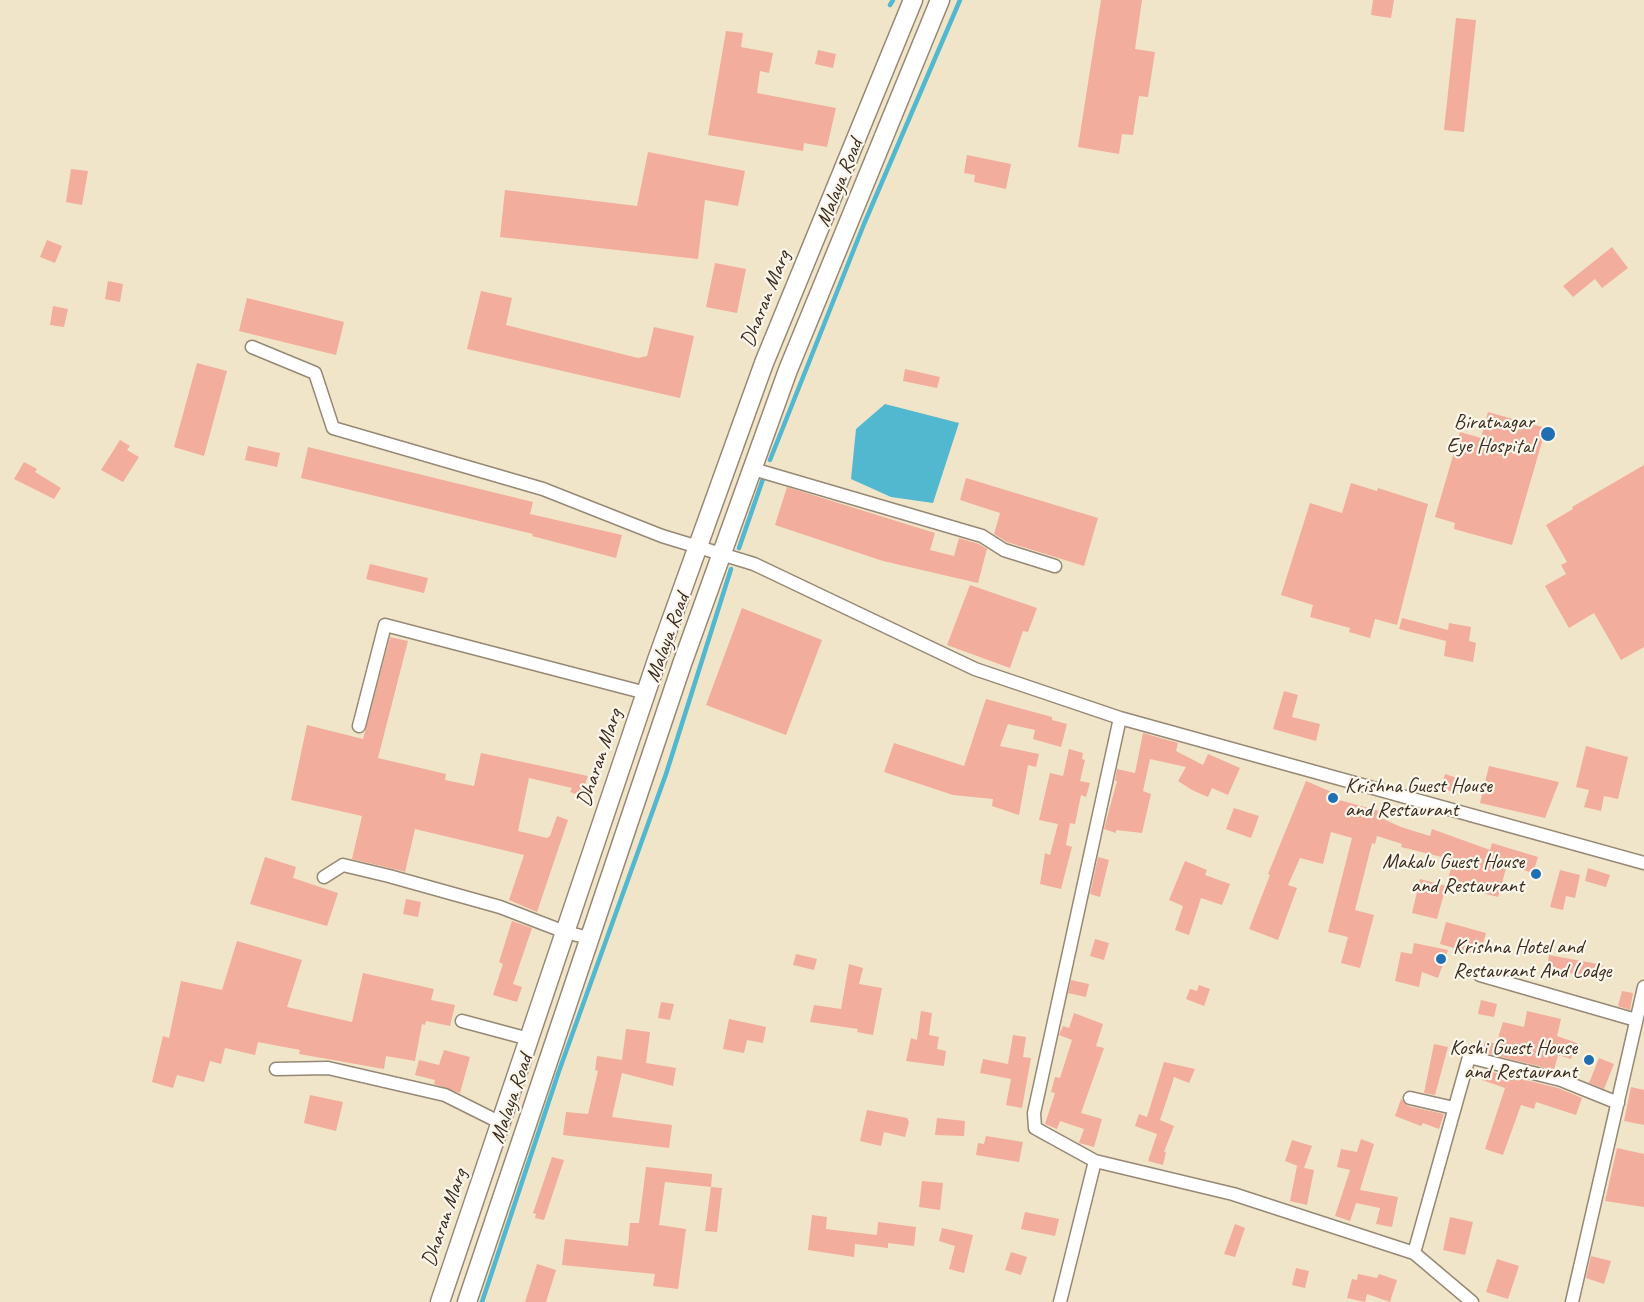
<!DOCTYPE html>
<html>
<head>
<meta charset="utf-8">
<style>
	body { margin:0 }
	canvas { display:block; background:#f0e5c9 }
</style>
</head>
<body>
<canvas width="1644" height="1302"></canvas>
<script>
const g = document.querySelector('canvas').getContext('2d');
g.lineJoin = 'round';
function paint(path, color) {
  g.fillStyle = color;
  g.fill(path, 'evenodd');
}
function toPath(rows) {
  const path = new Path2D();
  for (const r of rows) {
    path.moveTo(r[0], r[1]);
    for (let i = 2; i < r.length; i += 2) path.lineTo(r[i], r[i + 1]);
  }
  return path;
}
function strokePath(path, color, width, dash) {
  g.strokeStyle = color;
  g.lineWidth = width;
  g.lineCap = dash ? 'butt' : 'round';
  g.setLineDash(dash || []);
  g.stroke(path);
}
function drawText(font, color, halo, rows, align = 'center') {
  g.font = font + ' Caveat,sans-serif';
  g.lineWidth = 4.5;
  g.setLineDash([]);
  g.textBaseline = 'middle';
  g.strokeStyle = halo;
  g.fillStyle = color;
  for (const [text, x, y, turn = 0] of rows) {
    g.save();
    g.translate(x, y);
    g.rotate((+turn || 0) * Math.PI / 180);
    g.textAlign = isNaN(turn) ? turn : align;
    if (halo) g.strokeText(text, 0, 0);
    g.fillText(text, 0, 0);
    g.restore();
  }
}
const water = toPath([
	[885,404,959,423,933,503,891,497,851,479,856,429]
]);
const stream = toPath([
	[890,5,893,0],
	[770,460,864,224,960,0],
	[739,548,764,476],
	[482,1302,559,1071,666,774,731,569]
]);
const building = toPath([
	[1101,0,1142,0,1135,49,1155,52,1148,97,1139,96,1133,135,1122,134,1119,154,1078,147],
	[1373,0,1394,0,1391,18,1371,15],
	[1456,18,1476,20,1464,132,1444,130],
	[726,31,743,33,741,47,773,53,769,73,760,71,757,93,836,108,827,147,804,143,803,151,708,135],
	[818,50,836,54,833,68,815,64],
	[648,152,745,171,738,206,705,200,698,259,500,237,505,190,637,206],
	[967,155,1011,164,1006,189,974,182,975,175,964,173],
	[71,169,88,171,82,205,66,202],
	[47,240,62,246,55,263,40,257],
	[1612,247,1628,268,1602,288,1595,279,1573,297,1563,286],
	[715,263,746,269,737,313,706,307],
	[108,281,123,284,120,302,105,299],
	[481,291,512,298,506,325,638,358,647,356,654,327,694,336,680,398,467,349],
	[247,298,344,322,336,355,239,331],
	[53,306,68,309,64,327,50,325],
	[197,363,227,371,204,456,174,447],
	[905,369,940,377,937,388,903,381],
	[1488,412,1546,428,1512,545,1454,529,1455,523,1435,517,1460,432,1481,438],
	[120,440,130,446,127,450,139,457,123,482,101,470],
	[248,446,280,453,277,467,245,460],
	[308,447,533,502,530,514,622,535,616,558,532,536,533,534,301,478],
	[24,462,37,469,35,472,61,488,54,499,14,479],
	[1644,465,1644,647,1621,660,1594,613,1569,628,1545,586,1566,574,1561,565,1567,562,1546,525,1573,509,1572,507],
	[966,478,1098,518,1084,566,1007,542,994,534,1000,513,960,500],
	[1351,483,1377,491,1378,488,1428,504,1397,625,1375,619,1370,638,1349,632,1350,628,1310,617,1313,605,1281,595,1310,503,1342,513],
	[787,487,935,533,930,550,954,556,959,538,979,544,987,549,978,583,883,561,775,525],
	[370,564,428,578,424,593,366,579],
	[970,585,1037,608,1028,632,1023,631,1010,668,947,645],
	[742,608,822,640,786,735,706,705],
	[1402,618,1448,630,1449,623,1471,627,1469,641,1476,643,1473,662,1444,656,1446,641,1399,629],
	[390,637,408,641,378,758,446,774,445,780,474,786,481,753,588,776,581,796,570,792,572,788,529,778,518,831,547,838,550,836,557,816,568,820,537,912,509,900,524,855,415,829,405,872,402,871,352,859,362,816,291,800,307,725,363,739],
	[1284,691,1298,695,1292,717,1320,724,1316,741,1273,729],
	[986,699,1052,717,1052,720,1067,724,1061,747,1033,739,1035,730,1008,724,1000,746,1039,754,1036,767,1028,765,1019,815,992,806,993,799,953,795,884,772,894,743,964,766],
	[1143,733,1178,743,1176,751,1203,765,1208,754,1240,768,1228,795,1212,788,1208,797,1192,790,1178,781,1186,767,1150,759,1143,791,1151,794,1142,833,1116,830,1116,833,1104,829,1117,781,1115,781,1117,769,1135,773],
	[1586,746,1628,757,1618,799,1604,796,1601,811,1584,807,1589,790,1576,787],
	[1069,749,1083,753,1082,759,1085,760,1080,781,1090,783,1086,797,1081,795,1075,824,1070,823,1066,845,1072,847,1061,889,1040,884,1045,853,1050,855,1058,824,1039,820,1050,773,1063,776],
	[1489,766,1559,782,1545,818,1480,803],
	[1445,774,1460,779,1456,793,1441,788],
	[1306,781,1334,793,1332,798,1383,812,1381,818,1401,827,1430,836,1432,829,1490,850,1492,843,1538,857,1533,873,1507,865,1498,897,1479,892,1480,888,1448,878,1454,860,1401,847,1402,844,1377,836,1375,844,1372,843,1355,910,1374,915,1360,968,1341,963,1348,937,1328,932,1352,838,1331,832,1323,864,1300,858,1288,885,1297,888,1278,940,1249,929,1270,875,1268,874],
	[1234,808,1259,816,1251,838,1226,829],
	[265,857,296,867,293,878,338,893,327,926,250,904],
	[1098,857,1109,860,1100,897,1090,894],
	[1185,861,1207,870,1205,875,1230,884,1222,905,1201,898,1189,935,1175,930,1183,906,1169,900],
	[1588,868,1610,875,1606,887,1585,881],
	[1560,870,1580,875,1575,898,1566,896,1563,910,1550,907],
	[1420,879,1446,886,1437,919,1412,913],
	[406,899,421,902,418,917,403,914],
	[512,921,532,928,513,984,522,987,517,1002,493,995,503,964,499,962],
	[1446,922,1486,933,1482,947,1478,945,1475,954,1440,944],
	[1095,939,1109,943,1104,960,1090,956],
	[237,941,302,960,287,1007,352,1022,363,973,434,989,431,1000,455,1005,450,1026,426,1021,425,1025,422,1024,415,1061,386,1056,384,1069,299,1054,300,1050,258,1042,255,1055,225,1048,221,1064,210,1061,204,1082,177,1075,173,1088,152,1082,163,1036,169,1038,181,981,222,990],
	[1414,943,1448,950,1438,978,1422,972,1419,987,1395,981,1401,952,1412,954],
	[796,954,817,959,814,970,793,965],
	[1549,955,1603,965,1600,980,1565,972,1564,978,1550,974,1551,968,1547,967],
	[849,964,863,968,859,984,882,988,873,1035,857,1032,858,1029,810,1022,814,1005,841,1009],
	[1071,980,1089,984,1086,997,1068,993],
	[1199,985,1210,989,1204,1006,1186,999,1190,989,1197,991],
	[1622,991,1633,993,1630,1010,1618,1006],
	[1481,1000,1497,1004,1494,1017,1478,1014],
	[661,1002,674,1004,670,1020,658,1018],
	[921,1011,932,1013,929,1035,939,1037,937,1049,946,1051,944,1066,906,1061,911,1038,917,1040],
	[1527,1011,1561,1019,1557,1036,1577,1043,1571,1059,1558,1055,1554,1070,1482,1052,1485,1041,1496,1044,1503,1022,1524,1027],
	[1074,1013,1103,1024,1096,1046,1104,1048,1081,1113,1102,1119,1094,1147,1079,1143,1084,1129,1060,1121,1057,1129,1045,1124,1055,1093,1051,1092,1055,1077,1060,1078,1072,1040,1059,1035,1063,1026,1069,1028],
	[729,1019,766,1027,763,1043,747,1040,744,1053,723,1049],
	[626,1029,650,1032,646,1063,676,1068,673,1086,622,1073,612,1117,672,1125,669,1148,563,1135,566,1112,588,1114,598,1071,595,1070,597,1056,622,1060],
	[1013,1035,1026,1037,1023,1057,1031,1058,1022,1108,1006,1105,1011,1079,980,1073,983,1059,1008,1064],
	[1434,1044,1448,1047,1435,1095,1424,1093],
	[444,1050,470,1057,460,1093,434,1084,435,1080,415,1075,419,1060,439,1065],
	[1599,1058,1614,1064,1604,1089,1589,1083],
	[1164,1062,1195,1069,1189,1083,1174,1077,1172,1084,1160,1120,1174,1126,1164,1152,1166,1152,1163,1165,1148,1161,1157,1134,1135,1126,1139,1114,1147,1117],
	[1485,1070,1558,1088,1582,1098,1576,1115,1536,1102,1534,1109,1521,1105,1503,1155,1485,1149,1505,1088,1482,1080],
	[1631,1087,1644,1090,1644,1125,1624,1121],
	[310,1095,343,1102,336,1131,304,1123],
	[1401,1099,1408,1106,1444,1114,1439,1129,1423,1123,1421,1126,1395,1116],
	[867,1110,907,1118,909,1122,905,1137,884,1132,881,1146,860,1141],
	[937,1118,965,1121,964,1136,935,1135],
	[986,1136,1023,1142,1019,1162,976,1155,978,1143,984,1144],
	[1361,1139,1374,1144,1360,1190,1398,1197,1392,1227,1376,1224,1380,1208,1356,1203,1350,1221,1335,1216,1350,1170,1337,1167,1341,1149,1357,1152],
	[1292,1140,1312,1146,1304,1168,1314,1170,1307,1205,1290,1201,1297,1166,1303,1168,1285,1161],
	[1617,1148,1644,1154,1644,1207,1605,1201],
	[552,1157,564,1160,544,1220,535,1218,536,1214,533,1213],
	[646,1167,712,1174,711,1187,665,1182,659,1225,686,1229,678,1289,653,1286,655,1274,562,1265,565,1239,628,1246,630,1223,639,1223],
	[922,1181,943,1183,940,1210,919,1207],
	[711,1187,722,1188,717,1232,705,1231],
	[1025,1212,1059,1219,1055,1236,1021,1229],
	[812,1215,827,1217,826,1229,877,1235,878,1222,916,1227,914,1246,888,1243,888,1248,855,1244,854,1257,808,1250],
	[1450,1217,1473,1222,1465,1255,1443,1250],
	[1235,1224,1245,1228,1235,1257,1224,1254],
	[942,1228,973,1235,964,1273,949,1269,955,1246,939,1241],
	[1011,1252,1027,1257,1021,1275,1005,1270],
	[1591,1256,1611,1261,1604,1284,1586,1278],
	[1497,1259,1519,1266,1508,1299,1486,1292],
	[537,1264,556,1270,546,1302,525,1302],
	[1296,1268,1309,1271,1305,1288,1292,1285],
	[1358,1274,1377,1278,1379,1274,1397,1280,1390,1302,1367,1294,1365,1302,1347,1298,1352,1279,1357,1280]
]);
const minor = toPath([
	[252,347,315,373,333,428,543,489,662,536,754,564,975,669,1120,718,1644,863],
	[753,469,982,536,1004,550,1055,566],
	[359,726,385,625,646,693],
	[324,877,343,865,389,876,500,907,565,932,589,938],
	[1480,975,1636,1020],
	[462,1021,529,1039],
	[276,1069,328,1068,445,1095,501,1123],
	[1410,1098,1454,1108],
	[1095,1161,1233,1194,1414,1253,1472,1302],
	[1414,1253,1469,1057,1561,1080,1618,1103],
	[1060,1302,1095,1161,1035,1128,1034,1113,1120,718],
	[1572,1302,1644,987]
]);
const primary = toPath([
	[440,1302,658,657,764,363,913,0],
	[467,1302,682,664,788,370,940,0]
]);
const markers = [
	[1548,434,8,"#1f6fb2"],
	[1333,798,6,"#1f6fb2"],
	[1536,874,6,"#1f6fb2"],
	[1441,959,6,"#1f6fb2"],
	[1589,1060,6,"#1f6fb2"]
];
const streetNames = [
	["Malaya Road",840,183,-68],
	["Dharan Marg",766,299,-68],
	["Malaya Road",668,638,-70],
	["Dharan Marg",600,758,-71],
	["Malaya Road",512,1099,-71],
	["Dharan Marg",445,1218,-71]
];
const poiNames = [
	["Biratnagar",1534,422],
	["Eye Hospital",1534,446],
	["Krishna Guest House",1345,786,"left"],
	["and Restaurant",1345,810,"left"],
	["Makalu Guest House",1524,862],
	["and Restaurant",1524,886],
	["Krishna Hotel and",1453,947,"left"],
	["Restaurant And Lodge",1453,971,"left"],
	["Koshi Guest House",1577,1048],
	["and Restaurant",1577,1072]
];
paint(water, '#51b8d0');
strokePath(stream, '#51b8d0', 4.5);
paint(building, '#f2ad9c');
strokePath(minor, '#968874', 15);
strokePath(primary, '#968874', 21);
strokePath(minor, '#fff', 12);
strokePath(primary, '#fff', 18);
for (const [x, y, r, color] of markers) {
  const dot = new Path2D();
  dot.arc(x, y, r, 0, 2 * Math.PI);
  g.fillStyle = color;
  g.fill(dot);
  strokePath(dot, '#fbf7ec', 2);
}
drawText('21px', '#3b2a1e', '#fbf7ec', streetNames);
drawText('21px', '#3b2a1e', '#fbf7ec', poiNames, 'right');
</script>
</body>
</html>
